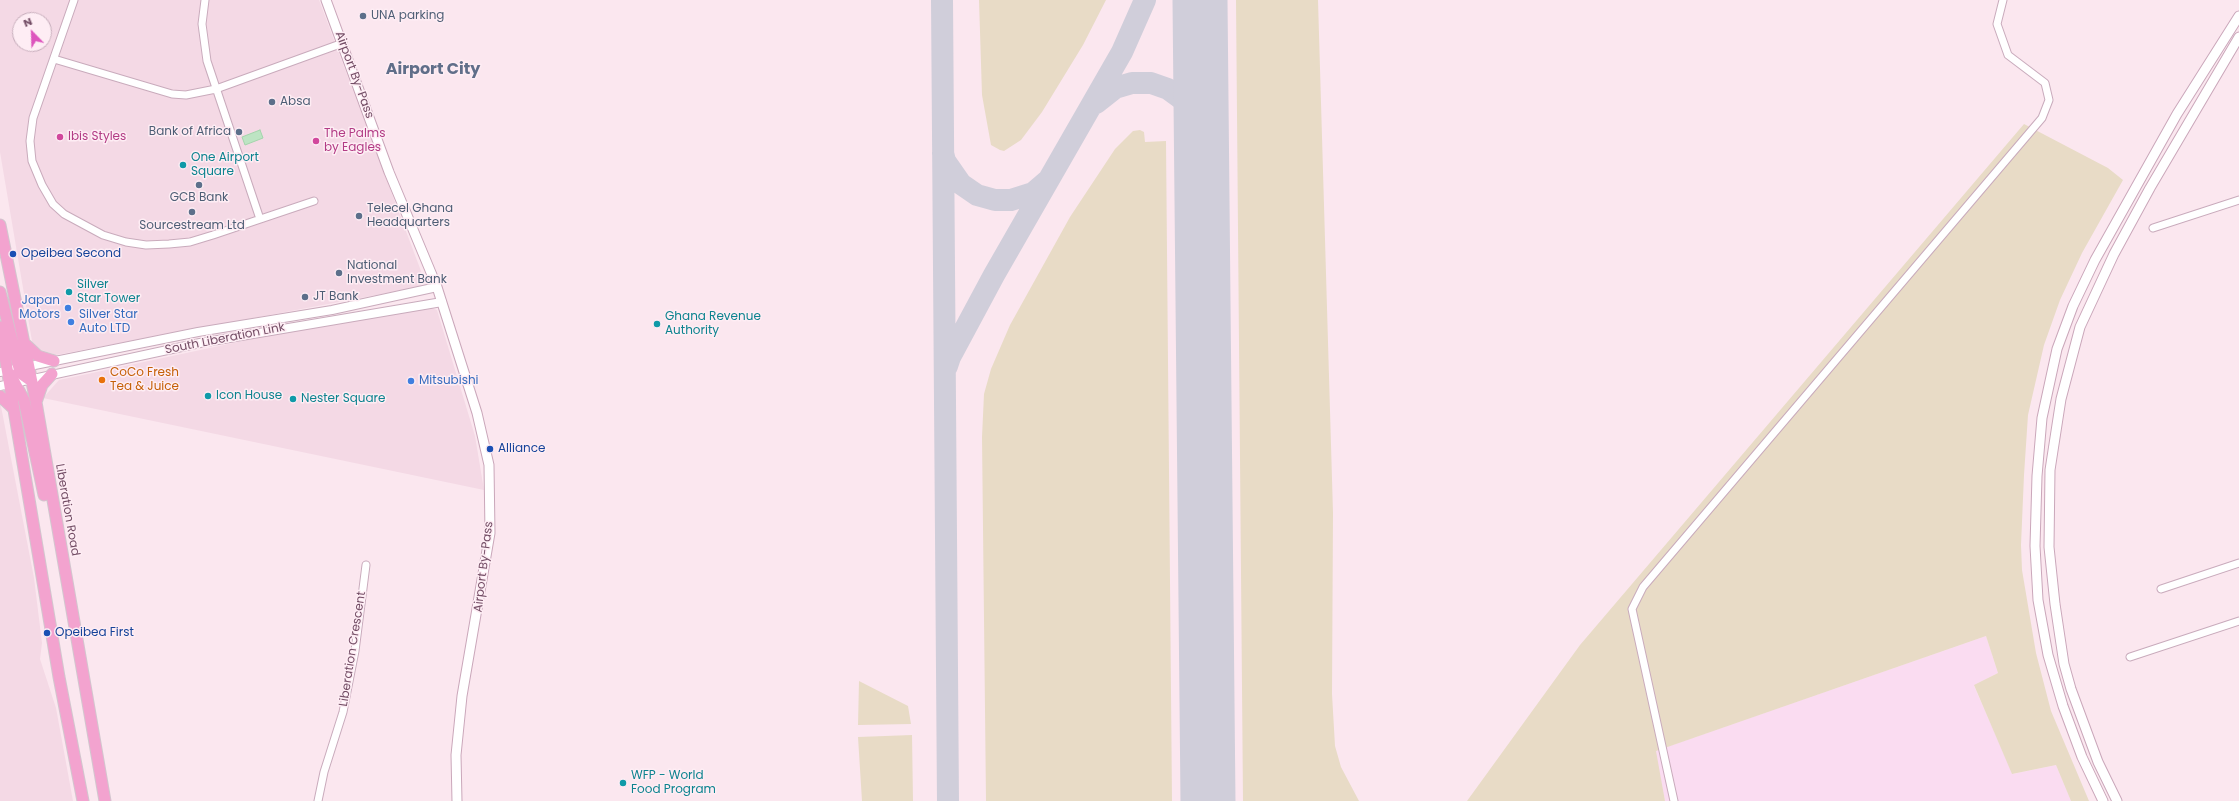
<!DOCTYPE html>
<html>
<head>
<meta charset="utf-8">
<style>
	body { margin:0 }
	#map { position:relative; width:2239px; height:801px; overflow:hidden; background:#fbe7ef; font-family:Poppins,sans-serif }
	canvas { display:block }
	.north { position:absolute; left:12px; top:12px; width:40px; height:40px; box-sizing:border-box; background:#feedf4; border:1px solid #c6adbb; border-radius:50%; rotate:337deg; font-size:11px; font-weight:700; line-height:16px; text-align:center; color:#734d65 }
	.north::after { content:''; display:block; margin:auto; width:14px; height:18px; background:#dd55bd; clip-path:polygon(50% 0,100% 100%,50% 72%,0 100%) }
</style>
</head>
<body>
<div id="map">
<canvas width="2239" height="801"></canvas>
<div class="north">N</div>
</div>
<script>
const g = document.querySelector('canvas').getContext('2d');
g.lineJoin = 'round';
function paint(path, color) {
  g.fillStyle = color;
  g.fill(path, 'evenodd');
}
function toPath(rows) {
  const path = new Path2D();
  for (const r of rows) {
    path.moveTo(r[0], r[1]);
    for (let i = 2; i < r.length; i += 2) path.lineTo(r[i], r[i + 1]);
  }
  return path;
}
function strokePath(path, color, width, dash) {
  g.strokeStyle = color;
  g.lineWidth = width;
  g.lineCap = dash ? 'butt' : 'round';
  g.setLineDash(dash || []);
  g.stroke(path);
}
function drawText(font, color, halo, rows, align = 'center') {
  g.font = font + ' Poppins,sans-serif';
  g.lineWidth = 3;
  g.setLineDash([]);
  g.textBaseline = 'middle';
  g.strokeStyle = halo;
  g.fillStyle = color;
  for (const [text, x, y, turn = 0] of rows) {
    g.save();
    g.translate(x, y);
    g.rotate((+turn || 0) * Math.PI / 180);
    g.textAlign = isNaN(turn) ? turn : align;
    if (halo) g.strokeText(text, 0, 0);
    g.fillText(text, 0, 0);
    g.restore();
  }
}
const residential = toPath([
	[0,0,319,0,424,279,419,287,56,355,33,347,0,152],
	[20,20,44,20,44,44,20,44],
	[426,306,437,310,475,436,484,490,43,398,59,380,285,332],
	[0,401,34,578,42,643,40,659,56,708,73,801,0,801]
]);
const commercial = toPath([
	[1986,636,1998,673,1974,686,2013,774,2056,765,2071,801,1665,801,1655,751]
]);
const green = toPath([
	[979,0,1106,0,1083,45,1042,112,1021,140,1004,151,1000,150,991,145,982,95],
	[1236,0,1318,0,1333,513,1332,694,1335,746,1341,767,1359,801,1243,801],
	[2024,124,2108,168,2123,180,2082,253,2060,300,2044,345,2028,415,2024,475,2021,545,2022,570,2036,653,2051,711,2089,801,2071,801,2056,765,2012,774,1974,685,1998,673,1986,636,1656,751,1665,801,1467,801,1580,645],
	[1140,130,1144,132,1145,142,1166,141,1172,801,986,801,982,437,984,394,991,369,1010,325,1070,217,1115,149,1133,131],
	[859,681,908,706,911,724,858,725],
	[912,735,913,801,862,801,858,737]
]);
const water = toPath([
	[260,130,263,138,245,145,242,137,260,130]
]);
const taxiway = toPath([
	[942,0,948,801],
	[1096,103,1115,88,1132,83,1151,83,1168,89,1183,100,1193,115,1198,133,1201,170],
	[943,153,945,161,961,184,977,195,995,200,1011,200,1033,193,1047,181],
	[947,366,950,357,994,275,1122,52,1145,0]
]);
const runway = toPath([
	[1200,0,1208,801]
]);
const minor = toPath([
	[74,0,33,118,30,141,32,161,42,185,53,204,64,214,103,235,126,242,146,245,169,244,190,242,213,235,314,201],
	[205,0,202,24,207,61,260,219],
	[54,59,172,94,186,95,216,89,343,43],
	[2153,228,2239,200],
	[2161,589,2239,563],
	[2130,657,2239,621],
	[318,801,324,772,343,712,355,651,366,565],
	[1674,801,1632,609,1643,587,2042,118,2049,100,2045,83,2008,55,1997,24,2003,0]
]);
const tertiary = toPath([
	[0,372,198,332,332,310,437,287],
	[0,386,200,343,442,302]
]);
const secondary = toPath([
	[326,0,389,172,437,287,477,413,489,465,490,533,462,696,456,755,457,801],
	[2103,801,2082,757,2063,706,2048,655,2038,600,2035,546,2037,476,2042,418,2057,349,2073,306,2095,260,2177,114,2239,16],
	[2117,801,2098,762,2071,689,2064,664,2055,604,2049,547,2050,470,2061,399,2080,327,2114,254,2150,188,2239,37]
]);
const trunk = toPath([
	[0,225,36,402,105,801],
	[0,292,19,368,23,375,30,380],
	[0,327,59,677,83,801],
	[23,342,38,356,54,361],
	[10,374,24,400,44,495],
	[0,396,14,409],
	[36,402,42,385,52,374]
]);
const markers = [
	[363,16,4,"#5c6f8a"],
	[272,102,4,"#5c6f8a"],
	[239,132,4,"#5c6f8a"],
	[60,137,4,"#d1479c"],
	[316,141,4,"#d1479c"],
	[183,165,4,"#0f9aa8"],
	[199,185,4,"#5c6f8a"],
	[192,212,4,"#5c6f8a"],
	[359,216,4,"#5c6f8a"],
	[13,254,4,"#1a4fb4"],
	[339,273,4,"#5c6f8a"],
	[69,292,4,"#0f9aa8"],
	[305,297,4,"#5c6f8a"],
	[68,308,4,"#3f7fe0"],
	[71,322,4,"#3f7fe0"],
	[657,324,4,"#0f9aa8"],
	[102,380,4,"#e8710a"],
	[411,381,4,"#3f7fe0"],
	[208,396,4,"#0f9aa8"],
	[293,399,4,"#0f9aa8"],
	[490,449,4,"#1a4fb4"],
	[47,633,4,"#1a4fb4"],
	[623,783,4,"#0f9aa8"]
];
const serviceNames = [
	["UNA parking",371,16],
	["Absa",280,102],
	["Bank of Africa",231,132,"right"],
	["GCB Bank",199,198,"center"],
	["Telecel Ghana",367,209],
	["Headquarters",367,223],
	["Sourcestream Ltd",192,226,"center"],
	["National",347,266],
	["Investment Bank",347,280],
	["JT Bank",313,297]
];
const streetNames = [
	["Airport By-Pass",354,75,70],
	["South Liberation Link",225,339,-11],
	["Liberation Road",67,510,80],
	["Airport By-Pass",484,567,-83],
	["Liberation Crescent",353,649,-81]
];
const hotelNames = [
	["The Palms",324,134],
	["by Eagles",324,148],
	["Ibis Styles",68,137]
];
const cultureNames = [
	["One Airport",191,158],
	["Square",191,172],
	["Silver",77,285],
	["Star Tower",77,299],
	["Ghana Revenue",665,317],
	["Authority",665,331],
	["Icon House",216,396],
	["Nester Square",301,399],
	["WFP - World",631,776],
	["Food Program",631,790]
];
const transitNames = [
	["Opeibea Second",21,254],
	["Alliance",498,449],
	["Opeibea First",55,633]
];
const shopNames = [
	["Japan",60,301,"right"],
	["Motors",60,315,"right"],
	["Silver Star",79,315],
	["Auto LTD",79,329],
	["Mitsubishi",419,381]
];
const foodNames = [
	["CoCo Fresh",110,373],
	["Tea & Juice",110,387]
];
const districtNames = [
	["Airport City",433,70]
];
paint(residential, '#f4d9e5');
paint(commercial, '#fadcf1');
paint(green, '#e8dbc6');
paint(water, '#bde4c3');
strokePath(water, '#a4d5ac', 1);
strokePath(taxiway, '#d0ceda', 22);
strokePath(runway, '#d0ceda', 55);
strokePath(minor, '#c9abbc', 9);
strokePath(tertiary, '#c9abbc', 10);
strokePath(secondary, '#caa7ba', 11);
strokePath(trunk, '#d2c6ce', 13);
strokePath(minor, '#fff', 7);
strokePath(tertiary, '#fff', 8);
strokePath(secondary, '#fff', 9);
strokePath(trunk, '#f3a3cf', 11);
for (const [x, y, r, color] of markers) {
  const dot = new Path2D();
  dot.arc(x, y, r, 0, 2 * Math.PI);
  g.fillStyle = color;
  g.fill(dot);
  strokePath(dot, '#feedf4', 1.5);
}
drawText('12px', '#4e5e75', '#feedf4', serviceNames, 'left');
drawText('12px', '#734d65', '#feedf4', streetNames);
drawText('12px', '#b23c85', '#feedf4', hotelNames, 'left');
drawText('12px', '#0d838f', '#feedf4', cultureNames, 'left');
drawText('12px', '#164399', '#feedf4', transitNames, 'left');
drawText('12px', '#366cbe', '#feedf4', shopNames, 'left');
drawText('12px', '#c56008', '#feedf4', foodNames, 'left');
drawText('bold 16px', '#606e89', '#feedf4', districtNames);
</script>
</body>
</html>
